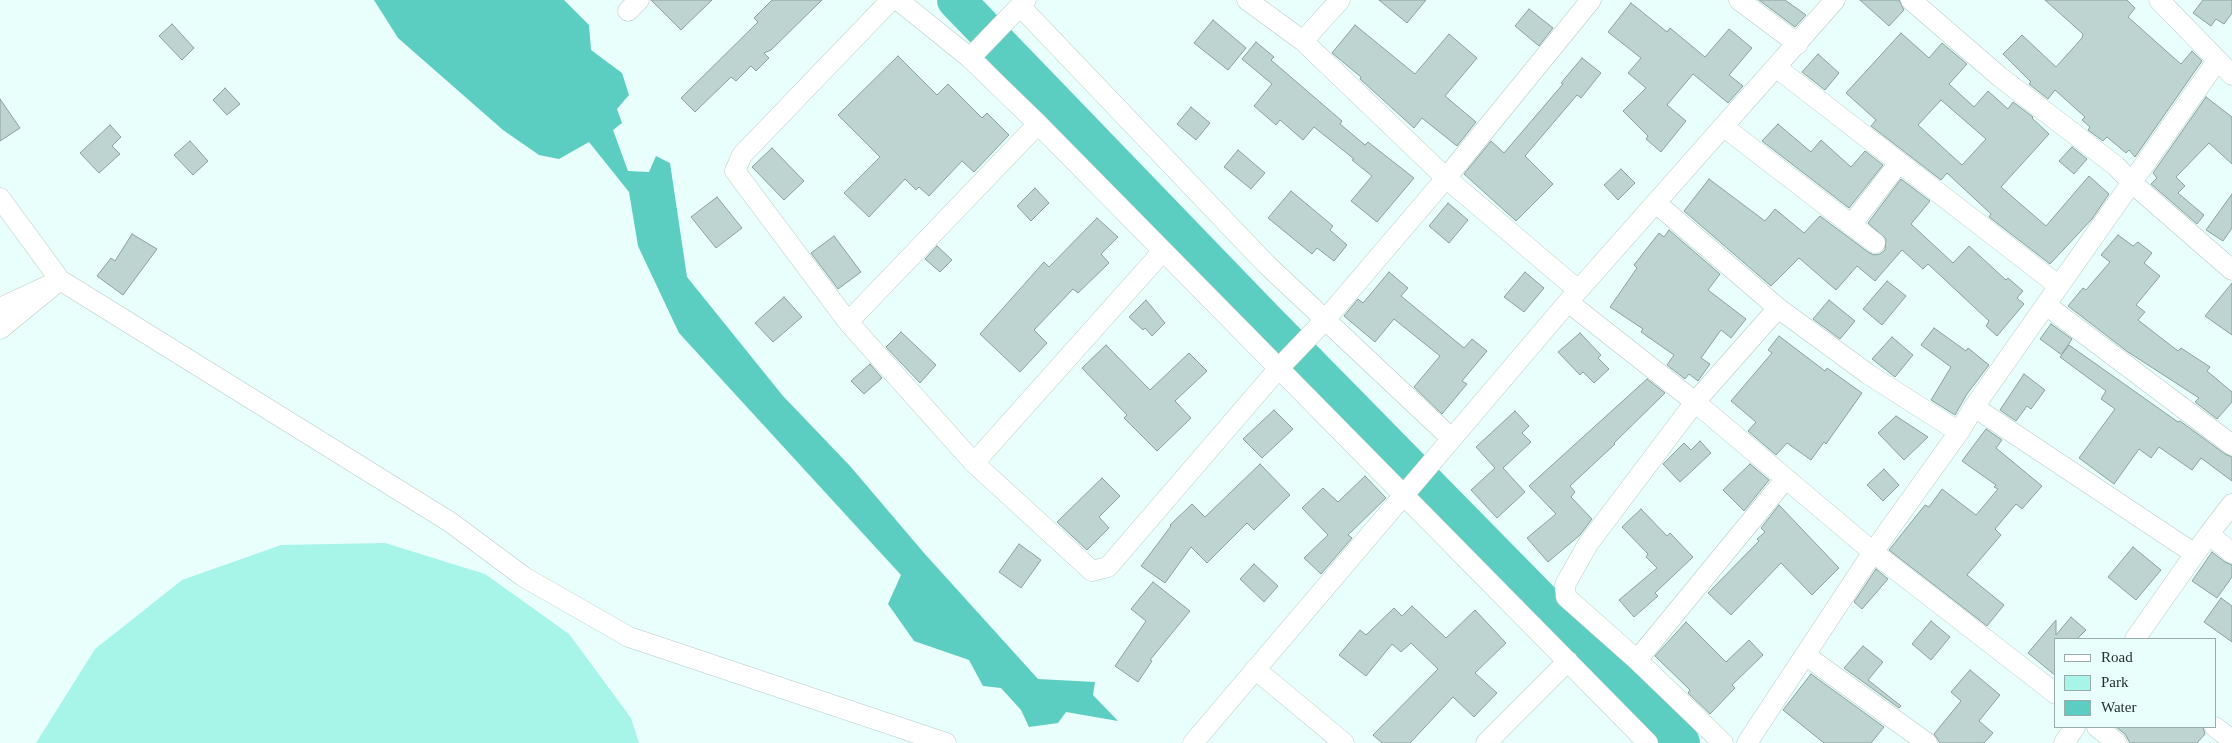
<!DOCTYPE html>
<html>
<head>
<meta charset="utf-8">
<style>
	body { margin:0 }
	#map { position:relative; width:2232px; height:743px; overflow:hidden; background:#e8fffb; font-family:Georgia,serif }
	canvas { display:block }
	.legend { position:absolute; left:2054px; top:638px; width:162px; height:90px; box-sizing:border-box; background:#e8fffb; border:1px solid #9aaca9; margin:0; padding:6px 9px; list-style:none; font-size:15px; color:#262f2d }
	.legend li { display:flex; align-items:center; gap:10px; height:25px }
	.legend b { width:25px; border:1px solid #9aaca9 }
</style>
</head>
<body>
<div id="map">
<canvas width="2232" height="743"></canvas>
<ul class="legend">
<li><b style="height:6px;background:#fff"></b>Road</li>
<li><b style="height:14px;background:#a7f4e9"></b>Park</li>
<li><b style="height:14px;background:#5ccec1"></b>Water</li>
</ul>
</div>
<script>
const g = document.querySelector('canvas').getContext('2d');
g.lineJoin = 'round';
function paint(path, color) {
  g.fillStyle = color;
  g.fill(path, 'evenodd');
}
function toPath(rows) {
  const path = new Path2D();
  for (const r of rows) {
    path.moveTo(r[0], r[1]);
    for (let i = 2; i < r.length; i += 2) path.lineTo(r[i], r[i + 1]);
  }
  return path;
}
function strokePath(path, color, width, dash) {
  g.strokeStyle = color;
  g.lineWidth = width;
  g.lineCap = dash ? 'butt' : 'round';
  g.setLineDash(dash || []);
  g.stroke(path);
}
const green = toPath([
	[385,543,485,574,569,634,631,718,639,743,36,743,95,649,182,580,281,545]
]);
const water = toPath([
	[374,0,564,0,589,25,591,50,622,73,629,95,617,109,622,123,613,130,628,171,649,172,656,156,670,163,687,277,783,396,850,466,924,553,1038,679,1095,682,1093,695,1118,721,1066,712,1058,723,1029,727,1021,710,1001,688,983,686,969,660,914,641,888,604,901,575,679,333,638,246,629,192,589,142,559,159,539,155,503,130,398,38]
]);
const river = toPath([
	[956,0,1260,315,1681,743]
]);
const building = toPath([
	[651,0,712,0,681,30,651,0],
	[772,0,822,0,771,50,764,53,769,58,756,71,751,66,736,81,731,77,695,112,681,98,758,22,754,18,772,0],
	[1379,0,1426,0,1407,23,1379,0],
	[1759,0,1785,0,1806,15,1795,27,1759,0],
	[1860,0,1899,0,1904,10,1889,26,1860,0],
	[2045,0,2127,0,2135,8,2128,17,2174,58,2181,64,2192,51,2202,61,2135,157,2129,150,2126,153,2107,137,2103,141,2088,130,2090,127,2082,120,2085,117,2055,90,2048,99,2029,84,2031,82,2003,54,2022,35,2056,67,2082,38,2083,34,2045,0],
	[2203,0,2232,0,2232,13,2224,24,2216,19,2211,26,2193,13,2203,0],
	[1631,3,1667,32,1670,28,1705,57,1729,29,1752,48,1729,75,1743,86,1728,103,1693,74,1667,105,1686,121,1661,152,1646,139,1648,136,1623,111,1646,88,1628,73,1641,58,1608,32,1631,3],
	[1529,9,1553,28,1539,46,1515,26,1529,9],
	[1213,20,1246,48,1228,70,1194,43,1213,20],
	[172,24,194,48,182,60,159,36,172,24],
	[1355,25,1415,74,1449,34,1477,58,1445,96,1476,122,1457,146,1422,118,1414,128,1360,79,1361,77,1332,53,1355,25],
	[1901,33,1929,58,1942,43,1967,64,1949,84,1974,107,1988,91,2008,109,2013,102,2033,117,2032,118,2049,134,2001,187,2046,226,2089,176,2109,194,2092,219,2050,264,1989,217,1991,214,1947,173,1941,180,1871,126,1876,120,1846,93,1901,33],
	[1941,100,1986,139,1962,165,1918,125,1941,100],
	[1256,42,1274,57,1271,60,1342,121,1340,124,1365,145,1368,142,1414,178,1377,222,1351,201,1372,176,1352,160,1354,159,1314,127,1303,140,1280,120,1276,125,1254,106,1272,84,1242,59,1256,42],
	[1818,54,1839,73,1825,90,1802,72,1818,54],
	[898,56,937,95,948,84,982,118,987,113,1009,135,974,172,962,161,929,196,919,187,916,190,905,179,869,217,844,193,880,157,838,115,898,56],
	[1582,58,1601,73,1581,98,1577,95,1525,156,1553,184,1516,221,1464,174,1491,141,1504,153,1563,84,1561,83,1582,58],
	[225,88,240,104,227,115,213,100,225,88],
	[2206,97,2232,117,2232,164,2209,143,2176,177,2185,186,2178,193,2204,215,2197,224,2151,184,2157,178,2153,173,2206,97],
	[0,99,20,128,0,141,0,99],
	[1191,107,1210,123,1196,140,1177,124,1191,107],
	[1778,124,1811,152,1821,140,1851,167,1865,151,1883,165,1849,208,1762,141,1778,124],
	[110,125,121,137,112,146,120,154,99,173,80,153,110,125],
	[190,141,208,161,193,175,174,155,190,141],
	[2072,147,2087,159,2074,174,2059,161,2072,147],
	[772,148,804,181,784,200,752,167,772,148],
	[1238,150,1265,173,1251,189,1224,167,1238,150],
	[1621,169,1635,183,1618,200,1604,185,1621,169],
	[1709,179,1765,221,1775,209,1804,233,1820,216,1868,252,1874,255,1880,254,1885,250,1886,239,1868,223,1901,179,1930,201,1911,224,1953,263,1969,246,2006,280,2008,278,2023,291,2017,298,2024,304,1997,336,1986,326,1989,321,1928,264,1923,269,1902,250,1875,281,1857,266,1836,290,1799,258,1771,286,1684,211,1709,179],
	[1035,188,1049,203,1031,221,1017,206,1035,188],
	[1291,191,1333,226,1330,230,1347,245,1334,261,1317,248,1312,254,1268,218,1291,191],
	[2232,194,2232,228,2223,241,2206,230,2232,194],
	[717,197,742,228,716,248,691,217,717,197],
	[1448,203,1468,220,1449,243,1429,226,1448,203],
	[1097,218,1118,237,1101,254,1109,263,1078,293,1073,289,1034,330,1047,343,1020,372,980,334,1044,262,1049,267,1097,218],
	[1669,230,1720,274,1708,290,1746,319,1731,338,1721,330,1701,358,1710,364,1698,381,1689,374,1685,379,1667,365,1674,355,1641,332,1643,329,1610,307,1637,268,1634,265,1659,233,1664,237,1669,230],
	[132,234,157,249,123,295,97,276,111,258,115,261,132,234],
	[2118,235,2133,246,2138,242,2152,253,2144,263,2160,276,2136,305,2145,312,2138,320,2178,351,2181,348,2210,367,2207,371,2232,392,2232,402,2217,419,2195,402,2199,398,2128,352,2068,306,2083,288,2086,290,2110,262,2101,255,2118,235],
	[834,236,861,272,838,289,811,253,834,236],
	[937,246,952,260,940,272,925,259,937,246],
	[1389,272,1408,288,1401,296,1464,348,1472,339,1487,351,1462,381,1467,384,1442,414,1414,387,1440,356,1394,319,1375,342,1344,316,1358,299,1363,303,1389,272],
	[1525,272,1544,288,1524,312,1504,297,1525,272],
	[1887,281,1906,296,1882,325,1863,309,1887,281],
	[2232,283,2232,335,2205,316,2232,283],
	[784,297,802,317,773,342,755,323,784,297],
	[1146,300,1165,323,1152,336,1145,328,1143,330,1129,317,1146,300],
	[1829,300,1855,321,1840,339,1813,319,1829,300],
	[2051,324,2072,339,2062,354,2069,345,2178,422,2180,421,2225,454,2232,457,2232,481,2201,458,2192,470,2159,447,2151,458,2139,449,2114,484,2079,458,2115,409,2101,399,2106,391,2060,357,2062,355,2040,339,2051,324],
	[1934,328,1966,351,1968,348,1989,365,1967,394,1955,415,1931,400,1951,367,1921,345,1934,328],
	[901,332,936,365,920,383,886,347,901,332],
	[1580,333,1601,355,1598,358,1609,369,1594,383,1583,372,1580,375,1558,352,1580,333],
	[1779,336,1825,371,1827,368,1862,393,1826,444,1824,442,1811,460,1787,443,1776,455,1748,431,1756,422,1731,401,1772,353,1768,350,1779,336],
	[1892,337,1913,355,1895,377,1872,359,1892,337],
	[1106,345,1150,390,1189,353,1207,371,1175,401,1191,418,1157,451,1124,418,1127,415,1082,368,1106,345],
	[870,364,882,378,864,394,851,381,870,364],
	[2024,374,2045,390,2031,409,2027,406,2016,421,2000,410,2024,374],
	[1647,379,1665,393,1614,443,1615,444,1570,486,1575,492,1571,497,1592,519,1580,535,1548,562,1527,538,1556,514,1529,486,1647,379],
	[1274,410,1293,429,1262,458,1243,439,1274,410],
	[1515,411,1529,426,1522,433,1531,442,1503,468,1525,492,1497,518,1471,490,1495,468,1476,447,1515,411],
	[1896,416,1928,437,1904,460,1878,433,1896,416],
	[1986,429,2002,440,1996,448,2042,486,2022,509,2016,504,1995,529,2001,535,1967,575,2004,605,1987,626,1889,550,1925,505,1929,507,1942,489,1976,515,1998,489,1994,487,1996,485,1962,461,1986,429],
	[1700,441,1711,453,1680,482,1663,464,1684,443,1691,450,1700,441],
	[1260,464,1290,495,1254,530,1247,523,1207,563,1191,547,1165,583,1141,566,1171,526,1170,525,1192,504,1205,517,1260,464],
	[1750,464,1769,480,1744,511,1723,490,1750,464],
	[1884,469,1899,485,1883,501,1867,485,1884,469],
	[1365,476,1386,498,1348,535,1352,538,1321,574,1304,558,1328,535,1302,508,1323,488,1338,502,1365,476],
	[1102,478,1120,496,1099,517,1109,528,1087,550,1057,522,1102,478],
	[1779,505,1839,568,1812,595,1781,563,1731,615,1708,593,1759,541,1757,539,1765,532,1761,528,1779,505],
	[1641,509,1667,536,1670,533,1693,557,1655,593,1658,596,1634,617,1619,600,1657,568,1646,557,1648,554,1622,527,1641,509],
	[1019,544,1041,560,1021,588,999,572,1019,544],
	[2133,547,2161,570,2136,600,2108,577,2133,547],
	[2212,552,2225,562,2232,565,2232,577,2217,598,2192,581,2212,552],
	[1254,564,1278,586,1264,602,1240,579,1254,564],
	[1876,569,1888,579,1862,609,1854,602,1876,569],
	[1153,582,1190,611,1150,660,1152,661,1138,682,1115,666,1146,621,1131,609,1153,582],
	[2221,598,2232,606,2232,642,2204,622,2221,598],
	[1412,606,1446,638,1475,610,1506,643,1475,673,1497,693,1474,717,1453,697,1410,743,1382,743,1373,735,1438,669,1411,643,1401,652,1392,644,1366,676,1339,655,1360,630,1366,635,1394,608,1402,616,1412,606],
	[2071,617,2086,630,2077,639,2056,639,2056,676,2028,653,2056,620,2056,635,2071,617],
	[1931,621,1950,637,1931,660,1912,644,1931,621],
	[1686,622,1726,662,1749,640,1763,655,1732,685,1735,688,1710,714,1688,693,1690,690,1655,656,1686,622],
	[1863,646,1883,662,1868,680,1901,706,1899,708,1844,668,1863,646],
	[1970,670,2000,695,1979,721,1993,733,1984,743,1940,743,1934,734,1961,701,1951,692,1970,670],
	[1811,674,1884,727,1871,743,1824,743,1783,710,1811,674],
	[2116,727,2203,727,2205,734,2197,743,2130,743,2125,734,2116,727]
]);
const minor = toPath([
	[898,0,970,58,1038,124,1648,743],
	[1026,0,1020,6,1266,264,1451,438],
	[1247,0,1303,41,1446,178,1578,290],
	[1739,0,1798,44],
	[1911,0,2000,77,2116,166,2132,183,2232,270],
	[2159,0,2232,75],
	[628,11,639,0],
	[1303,41,1340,0],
	[970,58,1020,6],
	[1777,68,2059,286],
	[1724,127,1875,243],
	[0,198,60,280,0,308],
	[1656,203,1778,308],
	[1851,225,1899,163],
	[1163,251,974,463,1092,571,1108,567,1279,368,1325,320,1446,178,1591,0],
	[1568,302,1695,402,1588,544,1565,585,1566,597,1637,660,1723,743],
	[2046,305,2232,445],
	[848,322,735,171,742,155,891,0],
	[0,329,60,280,450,522,524,577,629,637,946,743],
	[1974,407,2195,554],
	[1959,432,1868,374,1778,308,1695,402,1873,552,2056,694],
	[974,463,848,322,1038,124],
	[2209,534,2232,504],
	[2135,639,2209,534,2232,553],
	[1637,660,1783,482,1788,480],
	[1255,669,1344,743],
	[2097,727,2117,743],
	[2215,727,2232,740],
	[1193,743,1568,302,1835,0],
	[1486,743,1568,661],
	[1747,743,1805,655],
	[1927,743,1805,655,1873,552,1959,432,1974,407,2217,61],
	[2064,743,2075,727]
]);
paint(green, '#a7f4e9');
paint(water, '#5ccec1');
strokePath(river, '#5ccec1', 38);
paint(building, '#bed4d1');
strokePath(building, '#8ca19e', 1);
strokePath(minor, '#b4cac7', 21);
strokePath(minor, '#fff', 20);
</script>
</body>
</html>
